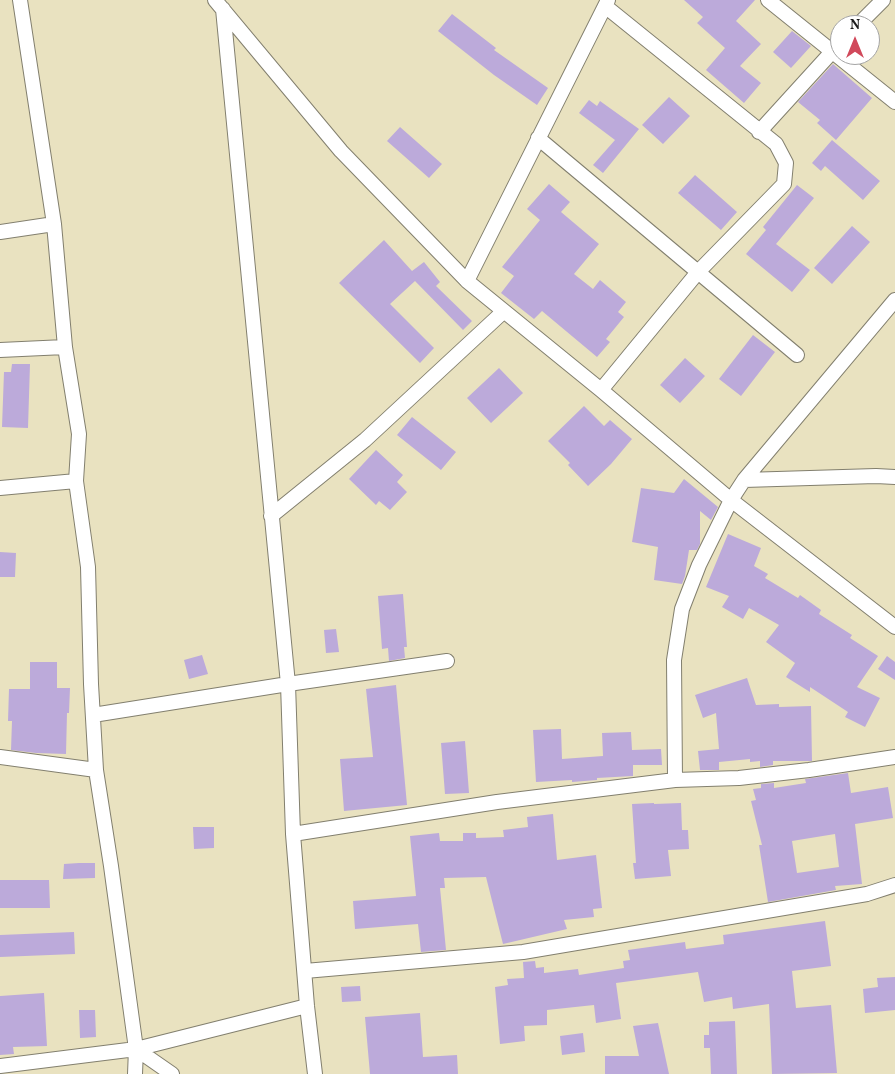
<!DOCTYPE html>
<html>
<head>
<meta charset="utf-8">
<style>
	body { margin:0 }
	#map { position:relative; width:895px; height:1074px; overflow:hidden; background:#e9e2c0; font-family:Vollkorn,serif }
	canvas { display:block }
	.north { position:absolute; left:830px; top:15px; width:50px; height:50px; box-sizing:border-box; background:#fff; border:1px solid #a4a4a4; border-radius:50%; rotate:0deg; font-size:14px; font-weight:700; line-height:20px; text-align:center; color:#1c1c1c }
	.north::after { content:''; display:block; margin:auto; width:18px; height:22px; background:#d1495b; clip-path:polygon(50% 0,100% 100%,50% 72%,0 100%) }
</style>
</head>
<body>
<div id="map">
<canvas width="895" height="1074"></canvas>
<div class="north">N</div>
</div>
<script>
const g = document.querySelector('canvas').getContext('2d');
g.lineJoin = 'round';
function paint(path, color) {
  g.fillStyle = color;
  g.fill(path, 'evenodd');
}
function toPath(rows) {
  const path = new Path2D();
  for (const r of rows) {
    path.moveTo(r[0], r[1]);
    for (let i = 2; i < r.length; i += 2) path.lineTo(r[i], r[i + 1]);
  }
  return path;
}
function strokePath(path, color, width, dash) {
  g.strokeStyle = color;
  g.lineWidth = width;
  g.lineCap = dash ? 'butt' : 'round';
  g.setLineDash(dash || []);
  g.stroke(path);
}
const building = toPath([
	[684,0,755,0,736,21,761,44,740,66,761,83,744,103,706,70,725,48,697,23,703,17],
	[452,14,496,48,494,50,548,88,537,105,494,75,438,31],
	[792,31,811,46,791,68,773,52],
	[833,64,872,98,836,140,817,123,820,120,798,102],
	[669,97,690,116,663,144,642,125],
	[589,100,597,106,600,101,639,129,603,173,593,165,615,140,579,113],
	[400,127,442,164,429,178,387,141],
	[832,140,880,181,863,200,825,166,821,171,812,163],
	[695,175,737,212,721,230,678,193],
	[549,184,570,202,561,212,599,244,574,274,593,289,600,280,626,302,618,312,624,317,606,339,610,342,597,357,542,311,534,319,501,293,514,276,502,267,540,220,527,209],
	[797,185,814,198,776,244,810,270,792,292,746,254,766,230,763,227],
	[852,226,870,242,832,284,814,268],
	[384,240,412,271,424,262,440,282,436,286,472,321,463,330,415,281,390,304,434,348,420,363,339,283],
	[753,335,775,352,741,396,719,379],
	[685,358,705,376,680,403,660,385],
	[12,364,30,364,28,428,2,427,4,372,11,372],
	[499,368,523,393,491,423,467,398],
	[584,406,604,426,610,420,632,439,611,464,588,486,568,465,570,463,548,441],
	[412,417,456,452,441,470,397,435],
	[376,450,403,475,397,482,407,492,390,510,379,501,376,505,349,479],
	[684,479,718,507,711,520,700,511,700,544,697,550,689,550,685,576,682,584,654,580,658,547,632,542,641,488,674,493],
	[728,534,761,548,754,566,768,574,765,578,798,598,800,595,821,610,819,614,852,635,850,638,878,656,857,687,880,698,865,727,845,717,848,712,810,687,810,692,786,677,795,663,766,642,779,625,749,608,743,619,722,607,729,596,706,587],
	[0,552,16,553,15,577,0,577],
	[403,594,407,647,404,647,405,658,389,661,388,648,382,649,378,596],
	[336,629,339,652,326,653,324,630],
	[202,655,208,674,189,679,184,660],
	[887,656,895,662,895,680,878,669],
	[30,662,57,662,57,688,70,688,69,713,67,713,66,754,36,753,11,750,12,721,8,721,9,689,30,689],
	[747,678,756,705,779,704,779,707,811,706,812,761,773,761,773,765,760,767,760,761,750,762,750,759,719,762,719,770,700,770,698,751,719,749,716,713,703,718,695,695],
	[396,685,407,805,344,811,340,759,373,757,366,689],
	[561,729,562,759,603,756,602,733,631,732,632,750,661,749,662,765,633,765,633,776,597,778,597,780,572,782,572,780,536,782,533,730],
	[465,741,469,793,445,794,441,743],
	[848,773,851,793,888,787,893,818,855,824,862,884,835,886,836,890,768,902,759,845,762,845,751,801,756,800,753,789,761,788,761,784,774,783,774,788,806,783,805,779],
	[835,834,839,867,797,873,792,841],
	[654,803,654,804,681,803,682,830,688,830,689,849,668,850,671,876,635,879,633,863,636,863,632,804],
	[553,814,557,860,596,855,602,908,593,909,594,917,564,920,567,929,503,944,486,877,444,878,445,888,440,888,446,950,421,952,418,924,355,929,353,901,416,896,410,836,439,833,440,841,463,841,463,833,476,833,476,838,504,837,503,830,528,827,527,817],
	[193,827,214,827,214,848,194,849],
	[79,863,95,863,95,878,63,879,64,864],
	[0,880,49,880,50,908,0,908],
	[825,921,831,966,792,971,796,1008,831,1005,837,1073,772,1074,769,1004,733,1009,732,997,704,1002,698,972,616,983,621,1019,596,1023,594,1005,547,1010,547,1025,524,1026,525,1041,500,1044,495,987,508,985,507,979,524,978,523,962,535,961,536,968,544,967,544,973,578,969,579,975,624,968,623,961,630,960,628,950,685,942,686,949,724,944,723,935],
	[74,932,75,954,0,957,0,935],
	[895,977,895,1010,865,1013,863,989,878,987,877,978],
	[360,986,361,1001,342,1002,341,987],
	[44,993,47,1046,13,1047,14,1054,0,1055,0,996],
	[79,1010,95,1010,96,1037,80,1038],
	[420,1013,423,1057,457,1055,458,1074,370,1074,365,1017],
	[735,1021,737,1074,711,1074,710,1048,704,1048,704,1035,709,1035,709,1022],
	[658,1023,669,1074,605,1074,605,1056,639,1056,633,1026],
	[583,1033,585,1052,562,1055,560,1036]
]);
const street = toPath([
	[20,0,54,224,65,347,79,434,76,481,88,567,91,684,96,770,111,866,136,1049,135,1074],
	[215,0,341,151,467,281,601,390,731,500,895,627],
	[768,0,895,102],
	[223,9,288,684,293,834,307,1006,315,1074],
	[858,25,883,0],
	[759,132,840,43],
	[538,138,797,355],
	[0,232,54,224],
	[467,281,608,0],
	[0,350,65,347],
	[601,390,698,272,784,184,786,163,776,144,605,6],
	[744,480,876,476,895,477],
	[0,488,76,481],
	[271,516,365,440,503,312],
	[93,715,288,684,447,661],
	[0,757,96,770],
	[675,780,674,660,682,609,699,565,731,500,744,480,895,300],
	[293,834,497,802,675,780,739,778,809,770,895,757],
	[305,971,523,952,867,894,895,885],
	[136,1049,172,1074],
	[0,1066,136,1049,307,1006]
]);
paint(building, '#bcaada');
strokePath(street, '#827f6e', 16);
strokePath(street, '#fff', 14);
</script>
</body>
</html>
